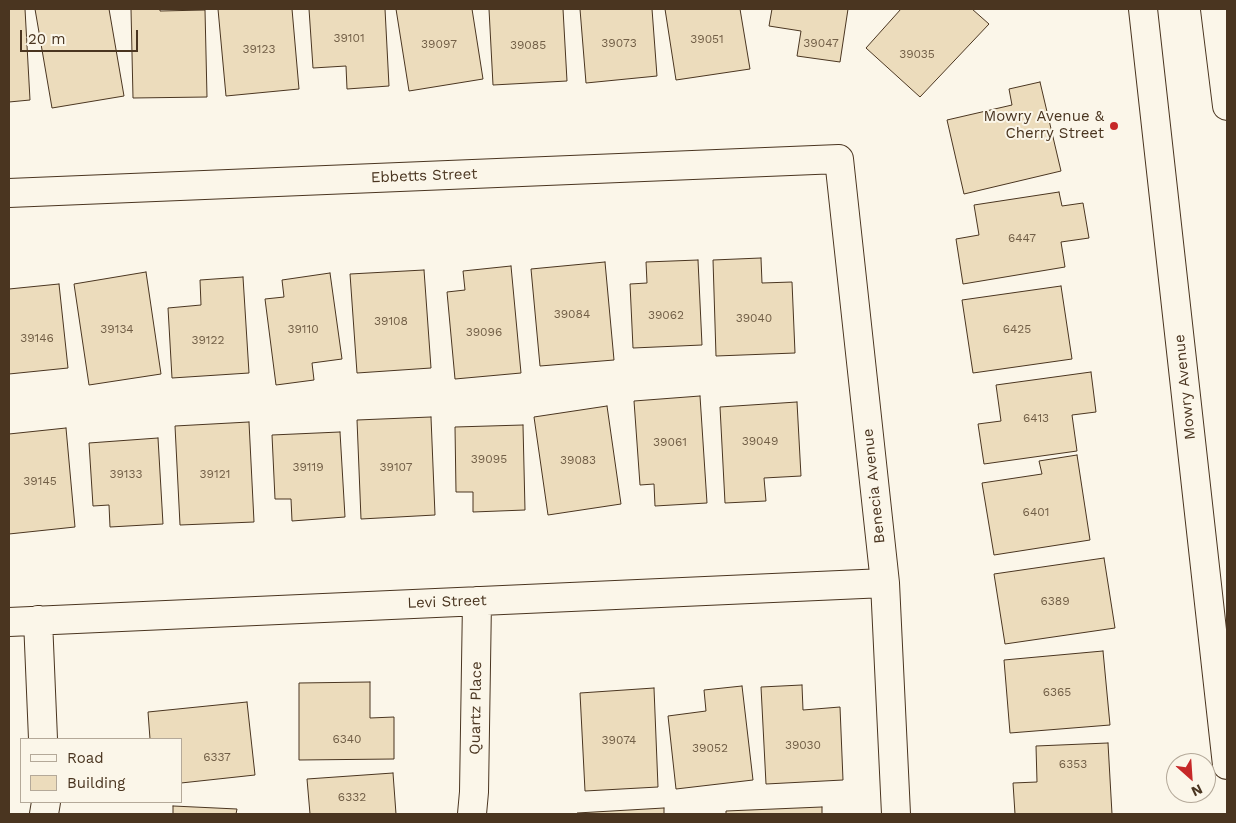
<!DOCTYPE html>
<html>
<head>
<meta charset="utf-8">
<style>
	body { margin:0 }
	#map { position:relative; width:1236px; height:823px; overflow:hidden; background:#fbf6e9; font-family:"Work Sans",sans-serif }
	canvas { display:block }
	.frame { position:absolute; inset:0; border:10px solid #4a3520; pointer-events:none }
	.legend { position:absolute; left:20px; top:738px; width:162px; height:65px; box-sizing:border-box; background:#fbf6e9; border:1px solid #b4a999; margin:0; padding:6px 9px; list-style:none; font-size:15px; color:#4a3520 }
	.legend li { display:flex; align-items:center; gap:10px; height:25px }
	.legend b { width:25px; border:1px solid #b4a999 }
	.north { position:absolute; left:1166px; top:753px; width:50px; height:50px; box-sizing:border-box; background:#fbf6e9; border:1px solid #b4a999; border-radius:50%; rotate:154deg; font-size:14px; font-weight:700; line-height:20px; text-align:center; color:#4a3520 }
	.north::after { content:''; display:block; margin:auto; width:18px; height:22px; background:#c62828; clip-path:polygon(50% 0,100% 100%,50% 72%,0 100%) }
	.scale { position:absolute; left:20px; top:30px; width:118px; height:22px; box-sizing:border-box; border:2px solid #4a3520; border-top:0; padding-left:6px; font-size:15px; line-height:18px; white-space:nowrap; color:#4a3520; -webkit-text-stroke:4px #fbf6e9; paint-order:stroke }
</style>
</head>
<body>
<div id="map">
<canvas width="1236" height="823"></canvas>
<div class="frame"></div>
<ul class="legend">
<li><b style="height:6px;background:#fbf6e9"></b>Road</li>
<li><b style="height:14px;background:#ecdcbc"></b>Building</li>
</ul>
<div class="north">N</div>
<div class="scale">20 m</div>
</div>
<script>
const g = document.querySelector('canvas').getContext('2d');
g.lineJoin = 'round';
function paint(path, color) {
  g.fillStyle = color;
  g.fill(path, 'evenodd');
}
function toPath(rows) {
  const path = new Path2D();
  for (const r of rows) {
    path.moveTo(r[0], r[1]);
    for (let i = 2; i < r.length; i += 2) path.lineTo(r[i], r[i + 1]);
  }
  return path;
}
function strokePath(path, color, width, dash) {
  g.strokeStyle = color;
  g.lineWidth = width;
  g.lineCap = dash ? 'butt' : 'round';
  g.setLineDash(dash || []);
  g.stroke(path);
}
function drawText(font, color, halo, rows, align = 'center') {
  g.font = font + ' "Work Sans",sans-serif';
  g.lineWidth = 4;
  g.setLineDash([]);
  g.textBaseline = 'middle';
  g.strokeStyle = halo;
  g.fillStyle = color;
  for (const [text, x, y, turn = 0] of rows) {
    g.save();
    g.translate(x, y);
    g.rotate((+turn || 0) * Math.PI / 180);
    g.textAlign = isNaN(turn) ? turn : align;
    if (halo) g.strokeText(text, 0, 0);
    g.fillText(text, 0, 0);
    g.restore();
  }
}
const building = toPath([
	[9,9,25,9,30,100,9,102,9,9],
	[35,9,109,9,124,96,52,108,35,9],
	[131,9,160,9,160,11,205,10,207,97,133,98,131,9],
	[218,9,292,9,299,89,226,96,218,9],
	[309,9,385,9,389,86,347,89,346,66,313,68,309,9],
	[396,9,472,9,483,79,409,91,396,9],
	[489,9,563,9,567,81,493,85,489,9],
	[580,9,652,9,657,76,586,83,580,9],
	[665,9,740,9,750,69,676,80,665,9],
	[772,9,848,9,840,62,797,56,801,31,769,26,772,9],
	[901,9,972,9,989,24,920,97,866,48,901,9],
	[1040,82,1061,171,964,194,947,120,1012,105,1009,89,1040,82],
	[1059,192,1062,206,1083,203,1089,238,1061,242,1065,267,963,284,956,239,979,235,974,205,1059,192],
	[761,258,762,283,792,282,795,353,716,356,713,260,761,258],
	[698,260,702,345,633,348,630,284,647,283,646,262,698,260],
	[605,262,614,360,540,366,531,269,605,262],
	[511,266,521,373,455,379,447,292,465,290,463,271,511,266],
	[424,270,431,368,357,373,350,274,424,270],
	[146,272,161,374,89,385,74,284,146,272],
	[330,273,342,359,312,363,314,380,276,385,265,299,284,297,282,280,330,273],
	[243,277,249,373,172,378,168,308,201,305,200,280,243,277],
	[59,284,68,368,9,374,9,289,59,284],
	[1061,286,1072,359,973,373,962,300,1061,286],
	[1091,372,1096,412,1072,415,1077,451,984,464,978,424,1001,421,996,385,1091,372],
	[700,396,707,503,655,506,654,484,640,485,634,401,700,396],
	[797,402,801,476,764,478,766,501,725,503,720,407,797,402],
	[607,406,621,504,548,515,534,417,607,406],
	[431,417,435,515,361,519,357,420,431,417],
	[249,422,254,522,180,525,175,426,249,422],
	[523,425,525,510,473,512,473,492,456,492,455,427,523,425],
	[66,428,75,527,9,534,9,434,66,428],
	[340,432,345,517,292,521,291,499,275,499,272,435,340,432],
	[158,438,163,524,110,527,109,505,93,506,89,443,158,438],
	[1077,455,1090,540,994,555,982,483,1042,474,1039,461,1077,455],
	[1104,558,1115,628,1005,644,994,574,1104,558],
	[1103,651,1110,725,1010,733,1004,660,1103,651],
	[370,682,370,718,394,717,394,759,299,760,299,683,370,682],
	[802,685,803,710,840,707,843,780,766,784,761,687,802,685],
	[742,686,753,780,676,789,668,716,706,711,704,690,742,686],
	[654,688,658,787,585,791,580,693,654,688],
	[247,702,255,775,181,783,181,739,150,739,148,712,247,702],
	[1108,743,1112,814,1015,814,1013,783,1037,782,1036,746,1108,743],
	[393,773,396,814,310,814,307,779,393,773],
	[173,806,237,809,236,814,173,814,173,806],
	[822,807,822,814,726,814,726,811,822,807],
	[664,808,664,814,578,814,577,813,664,808]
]);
const minor = toPath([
	[9,193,839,159,885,583,896,814],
	[38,620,43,739],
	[9,622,885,583],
	[44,814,46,802],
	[472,814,474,792,477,601]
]);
const major = toPath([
	[1143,9,1227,765],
	[1215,9,1227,106]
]);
const markers = [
	[1114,126,5,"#c62828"]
];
const numberNames = [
	["39101",349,38],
	["39051",707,39],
	["39073",619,43],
	["39047",821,43],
	["39097",439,44],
	["39085",528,45],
	["39123",259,49],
	["39035",917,54],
	["6447",1022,238],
	["39084",572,314],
	["39062",666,315],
	["39040",754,318],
	["39108",391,321],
	["39134",117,329],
	["39110",303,329],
	["6425",1017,329],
	["39096",484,332],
	["39146",37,338],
	["39122",208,340],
	["6413",1036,418],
	["39049",760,441],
	["39061",670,442],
	["39095",489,459],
	["39083",578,460],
	["39119",308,467],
	["39107",396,467],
	["39133",126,474],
	["39121",215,474],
	["39145",40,481],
	["6401",1036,512],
	["6389",1055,601],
	["6365",1057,692],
	["6340",347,739],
	["39074",619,740],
	["39030",803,745],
	["39052",710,748],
	["6337",217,757],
	["6353",1073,764],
	["6332",352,797]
];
const poiNames = [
	["Mowry Avenue &",1104,117],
	["Cherry Street",1104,134]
];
const streetNames = [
	["Ebbetts Street",424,176,-2],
	["Mowry Avenue",1185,387,-96],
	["Benecia Avenue",874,486,-96],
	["Levi Street",447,602,-2],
	["Quartz Place",476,708,-89]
];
paint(building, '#ecdcbc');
strokePath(building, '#4a3520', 1);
strokePath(minor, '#4a3520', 30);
strokePath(major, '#4a3520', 30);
strokePath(minor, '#fbf6e9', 28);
strokePath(major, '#fbf6e9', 28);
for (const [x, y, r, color] of markers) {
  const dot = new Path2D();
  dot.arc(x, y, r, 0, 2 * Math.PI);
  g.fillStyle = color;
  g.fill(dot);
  strokePath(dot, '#fbf6e9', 2);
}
drawText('12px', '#725f47', null, numberNames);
drawText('15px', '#4a3520', '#fbf6e9', poiNames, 'right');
drawText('15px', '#4a3520', '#fbf6e9', streetNames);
</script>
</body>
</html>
